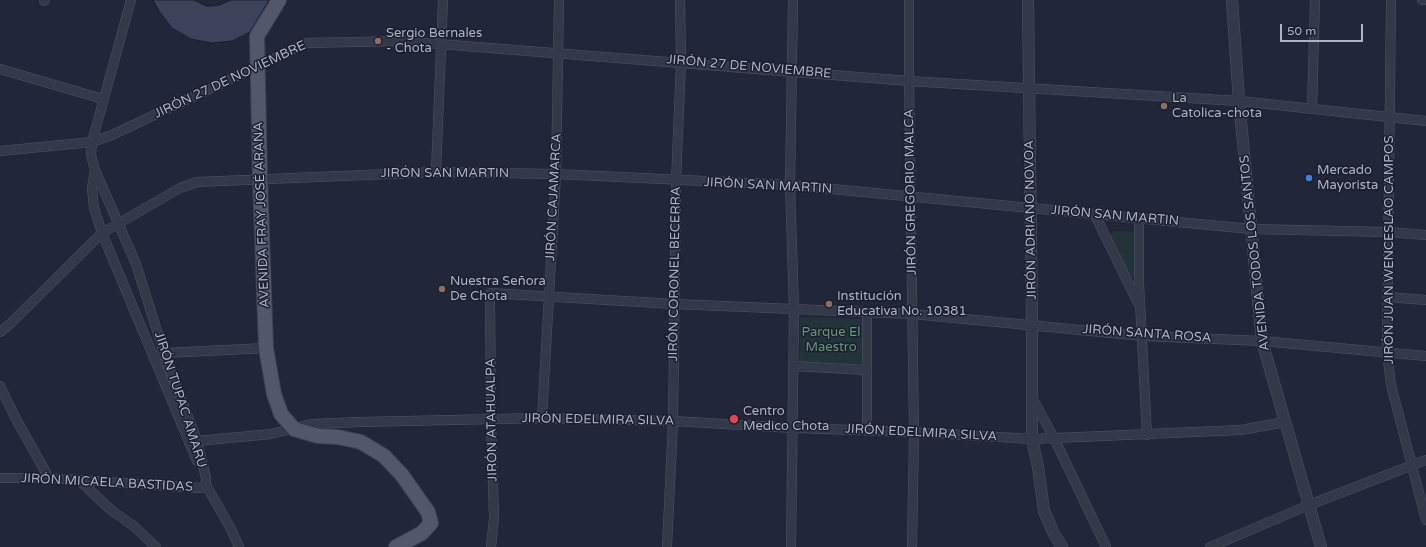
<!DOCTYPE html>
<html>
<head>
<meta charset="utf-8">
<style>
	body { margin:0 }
	#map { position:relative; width:1426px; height:547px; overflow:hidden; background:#212639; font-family:"Varela Round",sans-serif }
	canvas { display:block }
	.scale { position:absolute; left:1280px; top:24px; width:83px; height:18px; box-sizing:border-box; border:2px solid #afb3c6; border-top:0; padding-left:5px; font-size:12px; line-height:14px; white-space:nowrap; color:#afb3c6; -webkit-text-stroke:3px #1a1e2e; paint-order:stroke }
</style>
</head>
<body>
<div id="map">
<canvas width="1426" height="547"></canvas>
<div class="scale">50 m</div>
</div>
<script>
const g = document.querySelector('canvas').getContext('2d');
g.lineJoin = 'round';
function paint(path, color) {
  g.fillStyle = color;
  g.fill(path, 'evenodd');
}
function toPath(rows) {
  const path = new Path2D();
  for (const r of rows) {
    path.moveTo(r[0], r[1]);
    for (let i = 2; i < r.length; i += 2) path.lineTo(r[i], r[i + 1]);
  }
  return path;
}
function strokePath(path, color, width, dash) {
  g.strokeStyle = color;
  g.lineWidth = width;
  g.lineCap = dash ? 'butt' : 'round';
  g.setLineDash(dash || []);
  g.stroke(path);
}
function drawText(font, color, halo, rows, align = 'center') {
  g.font = font + ' "Varela Round",sans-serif';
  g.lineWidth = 3;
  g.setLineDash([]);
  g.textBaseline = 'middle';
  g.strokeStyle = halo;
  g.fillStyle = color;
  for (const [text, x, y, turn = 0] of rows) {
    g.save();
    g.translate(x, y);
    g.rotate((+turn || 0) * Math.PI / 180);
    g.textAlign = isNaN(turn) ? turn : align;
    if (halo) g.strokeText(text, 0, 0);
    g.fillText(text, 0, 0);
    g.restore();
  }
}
const green = toPath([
	[1114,231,1134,232,1136,277,1128,277,1110,235],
	[800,317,862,319,862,364,800,363]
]);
const building = toPath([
	[153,0,194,0,206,6,213,6,220,5,231,0,269,0,250,32,232,41,212,43,191,39,172,28,159,11,153,0]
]);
const minor = toPath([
	[909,0,909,81,914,432,912,547],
	[1391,0,1387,352,1391,385,1426,520],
	[1422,0,1426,0],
	[44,1,45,0],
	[0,69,103,99],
	[1312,108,1315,0],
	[0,151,92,142,112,135,307,43,401,41,909,81,1239,101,1426,121],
	[95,170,92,188,94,208,102,233,197,461],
	[436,172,443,0],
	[1095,215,1138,303],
	[1139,219,1139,284,1147,435],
	[1388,297,1426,300],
	[0,332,10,324,102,233,180,188,197,182,436,172,556,174,790,185,1251,229,1388,232,1426,235],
	[160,355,164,353,266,348],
	[793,366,867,370],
	[0,386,16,419,49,478],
	[1033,399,1054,438,1106,547],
	[542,418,556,174,559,0],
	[867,430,867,312],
	[189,443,197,441,271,434,311,424,361,422,542,418,673,421,793,428,914,432,1032,439,1241,430,1285,422],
	[0,478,49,478,201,488,206,485,206,478,197,441,164,353,136,264,95,170,91,155,92,142,131,0],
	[79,480,111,510,135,527,156,547],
	[206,485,231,529,239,547],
	[491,547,494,518,491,420,490,293,674,304,913,314,1143,336,1262,341,1426,356],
	[667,547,673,421,676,181,681,62,680,0],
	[791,547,794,309,790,185,793,0],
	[1210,547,1309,505,1426,460]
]);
const tertiary = toPath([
	[1028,0,1032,326,1032,439,1038,467,1044,511,1054,534,1062,547],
	[1232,0,1239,101,1262,341,1321,547]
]);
const primary = toPath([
	[279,0,257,36,260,178,266,348,274,394,281,414,294,429,318,436,338,437,361,442,384,456,402,475,428,512,431,523,422,533,396,547]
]);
const markers = [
	[378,41,4,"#8d6e63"],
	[1164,106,4,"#8d6e63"],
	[1309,178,4,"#3f7fe0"],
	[442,289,4,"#8d6e63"],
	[829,304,4,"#8d6e63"],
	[734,419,5,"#e0444e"]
];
const poiNames = [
	["Sergio Bernales",386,34],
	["- Chota",386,49],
	["La",1172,99],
	["Catolica-chota",1172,114],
	["Mercado",1317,171],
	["Mayorista",1317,186],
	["Nuestra Señora",450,282],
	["De Chota",450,297],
	["Institución",837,297],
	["Educativa No. 10381",837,312],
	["Centro",743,412],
	["Medico Chota",743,427]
];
const streetNames = [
	["JIRÓN 27 DE NOVIEMBRE",749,67,5],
	["JIRÓN 27 DE NOVIEMBRE",230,80,-25],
	["JIRÓN SAN MARTIN",445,174],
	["JIRÓN SAN MARTIN",768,186,3],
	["JIRÓN GREGORIO MALCA",911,192,-91],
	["JIRÓN CAJAMARCA",554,197,-87],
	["AVENIDA FRAY JOSÉ ARANA",262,215,-92],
	["JIRÓN SAN MARTIN",1115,216,5],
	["JIRÓN ADRIANO NOVOA",1031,220,-91],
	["JIRÓN JUAN WENCESLAO CAMPOS",1390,250,-90],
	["AVENIDA TODOS LOS SANTOS",1255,253,-96],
	["JIRÓN CORONEL BECERRA",675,274,-89],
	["JIRÓN SANTA ROSA",1147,334,4],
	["JIRÓN TUPAC AMARU",180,400,72],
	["JIRÓN ATAHUALPA",492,420,-91],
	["JIRÓN EDELMIRA SILVA",598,420,1],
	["JIRÓN EDELMIRA SILVA",921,433,3],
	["JIRÓN MICAELA BASTIDAS",107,483,3]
];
const parkNames = [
	["Parque El",831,333],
	["Maestro",831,348]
];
paint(green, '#23333a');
paint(building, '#3c4259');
strokePath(building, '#1c2030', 1);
strokePath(minor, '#4f5364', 10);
strokePath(tertiary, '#4f5364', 12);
strokePath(primary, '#3e4253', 16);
strokePath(minor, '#34394a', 9);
strokePath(tertiary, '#34394a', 11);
strokePath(primary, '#52576a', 14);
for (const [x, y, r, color] of markers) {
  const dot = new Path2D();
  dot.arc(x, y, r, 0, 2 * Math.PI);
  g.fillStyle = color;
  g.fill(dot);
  strokePath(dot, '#1a1e2e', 1.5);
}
drawText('13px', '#afb3c6', '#1a1e2e', poiNames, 'left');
drawText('13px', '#afb3c6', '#1a1e2e', streetNames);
drawText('13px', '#66977b', '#1a1e2e', parkNames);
</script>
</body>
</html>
